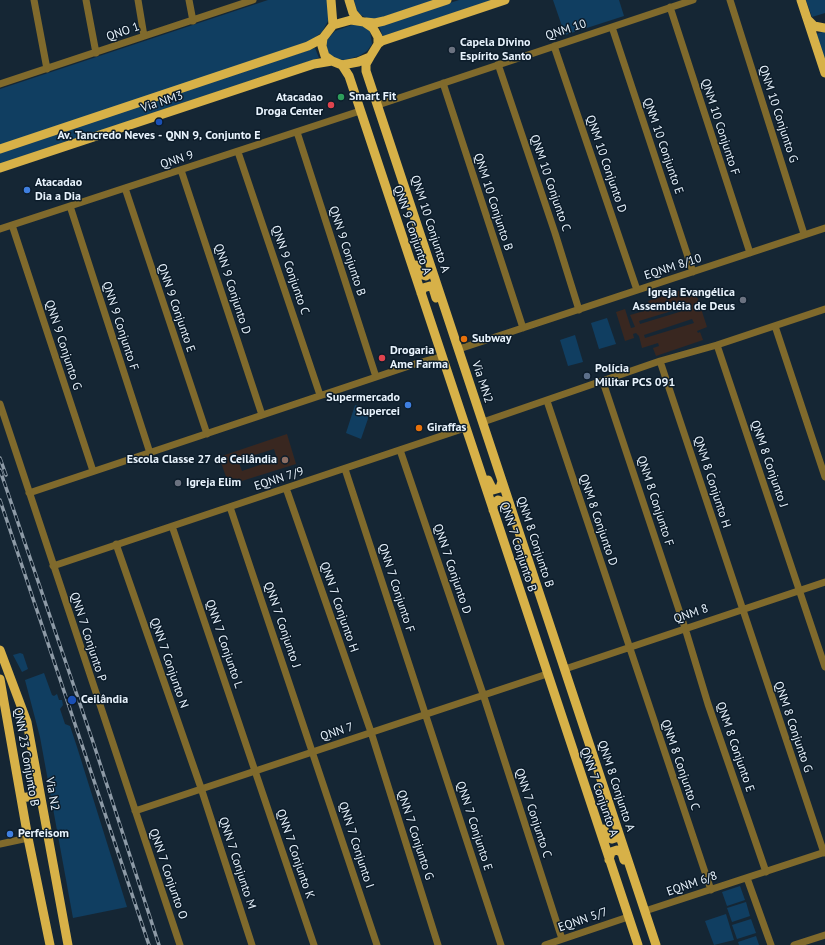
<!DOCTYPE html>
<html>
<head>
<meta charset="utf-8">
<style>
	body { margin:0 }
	canvas { display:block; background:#152634 }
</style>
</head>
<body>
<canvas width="825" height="945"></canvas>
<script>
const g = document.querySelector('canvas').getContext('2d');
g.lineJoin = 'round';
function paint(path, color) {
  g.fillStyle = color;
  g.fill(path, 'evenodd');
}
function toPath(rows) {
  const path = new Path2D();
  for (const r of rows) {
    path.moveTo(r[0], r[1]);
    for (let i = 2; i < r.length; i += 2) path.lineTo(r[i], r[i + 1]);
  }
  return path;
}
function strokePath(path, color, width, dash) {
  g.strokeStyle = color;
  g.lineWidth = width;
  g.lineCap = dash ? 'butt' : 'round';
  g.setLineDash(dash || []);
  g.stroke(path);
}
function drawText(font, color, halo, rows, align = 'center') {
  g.font = font + ' "PT Sans",sans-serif';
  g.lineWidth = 3;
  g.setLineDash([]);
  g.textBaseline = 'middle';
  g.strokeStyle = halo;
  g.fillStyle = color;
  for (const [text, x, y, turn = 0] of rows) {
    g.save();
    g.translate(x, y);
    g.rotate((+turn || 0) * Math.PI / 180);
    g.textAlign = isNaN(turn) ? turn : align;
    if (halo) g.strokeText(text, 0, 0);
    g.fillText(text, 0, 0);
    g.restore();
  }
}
const education = toPath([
	[687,288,689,292,695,290,707,327,697,331,698,333,700,332,703,340,656,356,653,348,659,346,658,343,642,348,639,336,636,333,633,334,634,338,625,341,616,312,625,309,631,328,635,327,630,315,651,309,648,301],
	[688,306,689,309,640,324,639,321],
	[692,319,694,323,645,338,644,335],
	[287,434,296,464,229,485,219,457],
	[274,449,277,459,242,471,238,460]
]);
const green = toPath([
	[268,0,329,0,328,21,322,32,309,42,0,145,0,89],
	[354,0,435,0,377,19,368,19,361,15,357,11],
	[459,0,493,0,383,37,379,26],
	[553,0,619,0,624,16,565,35],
	[806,0,825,0,825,13,812,17],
	[352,25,362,25,370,31,372,44,367,51,359,56,345,60,335,59,328,53,326,49,327,40,335,31],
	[825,31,825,61,816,34],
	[315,48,319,58,0,164,0,152],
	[607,318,616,344,599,349,591,323],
	[575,335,583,362,568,366,560,340],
	[355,405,371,410,361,439,346,433],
	[20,653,23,654,28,669,22,672,13,655],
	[44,673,52,695,54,696,57,694,59,700,62,700,63,705,60,709,65,724,70,726,77,747,127,907,73,918,40,737,25,680],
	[740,886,745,900,727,906,722,892],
	[746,902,750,916,732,922,727,908],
	[726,914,734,940,714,945,705,921],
	[751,919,756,933,737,939,732,925],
	[756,936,759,945,739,945,738,942]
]);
const minor = toPath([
	[34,0,47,69],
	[86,0,96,53],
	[138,0,144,36],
	[189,0,193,21],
	[730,0,804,234],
	[670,7,750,253],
	[612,27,693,272],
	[554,46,637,290],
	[498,64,555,233,579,310],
	[443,83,523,328],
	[0,84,253,0],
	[378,105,693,0],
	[297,132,376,377],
	[238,152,320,395],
	[181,170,262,415],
	[125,188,207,434],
	[70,206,150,453],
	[12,225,93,471],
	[0,229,360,111],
	[775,326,825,477],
	[717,345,825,667],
	[459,349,825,228],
	[660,361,824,853],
	[603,382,685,628,708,704,766,872],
	[547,401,711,890],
	[0,404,180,945],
	[483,422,660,361,717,345,825,309],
	[400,450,483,694,562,939],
	[345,469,501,945],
	[286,488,371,732,438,945],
	[29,493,415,364,441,357],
	[230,507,377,945],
	[172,526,314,945],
	[116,544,201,788,252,945],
	[53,566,465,428],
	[565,669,825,582],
	[135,811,547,674],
	[0,844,28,838],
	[747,878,771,945],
	[645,911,825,852],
	[545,945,628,917],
	[794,945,825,935]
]);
const major = toPath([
	[331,0,333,25],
	[349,0,353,13,359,20],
	[801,0,825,73],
	[808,20,814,26,825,28],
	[366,22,375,23,384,21,447,0],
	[378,44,378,37,373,28,364,22,351,20,333,25,323,38,322,46,325,56,332,61,342,65,358,62,370,57,378,44,382,41,505,0],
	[370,57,366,64,366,71,656,945],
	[342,65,349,76,638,945],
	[0,149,308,46,323,38],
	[0,168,314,64,332,61],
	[416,265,419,274,426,276,431,272,430,264],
	[421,293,423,288,430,286,433,288,436,298],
	[488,480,493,490,500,488,502,481],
	[493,510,493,504,498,500,506,503,508,510],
	[0,650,27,722,68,945],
	[0,679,28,838,50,945],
	[21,798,40,795],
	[604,829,607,837,612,839,618,837,618,830],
	[609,860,611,852,617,850,622,853,624,860]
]);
const rail = toPath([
	[0,458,6,475],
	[0,470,93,742,159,945],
	[0,500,149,945]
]);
const markers = [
	[452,50,4,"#6b7280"],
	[341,97,4,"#2e9e5b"],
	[331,105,4,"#e0444e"],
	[159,122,4,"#1a4fb4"],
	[27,190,4,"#3f7fe0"],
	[743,300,4,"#6b7280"],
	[464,339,4,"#e8710a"],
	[382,358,4,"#e0444e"],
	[587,376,4,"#5c6f8a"],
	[408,405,4,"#3f7fe0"],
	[419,428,4,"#e8710a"],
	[285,460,4,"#8d6e63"],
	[178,483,4,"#6b7280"],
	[72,700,5,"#1a4fb4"],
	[10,834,4,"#3f7fe0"]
];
const streetNames = [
	["QNM 10",566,30,-18],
	["QNO 1",123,32,-19],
	["Via NM3",162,102,-18],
	["QNM 10 Conjunto G",778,114,72],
	["QNM 10 Conjunto F",720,127,72],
	["QNM 10 Conjunto E",663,146,71],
	["QNN 9",177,160,-18],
	["QNM 10 Conjunto D",606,164,71],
	["QNM 10 Conjunto C",550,183,71],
	["QNM 10 Conjunto B",493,202,72],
	["QNM 10 Conjunto A",430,224,72],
	["QNN 9 Conjunto A",412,230,71],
	["QNN 9 Conjunto B",347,251,72],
	["EQNM 8/10",673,267,-18],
	["QNN 9 Conjunto C",290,270,71],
	["QNN 9 Conjunto D",232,289,72],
	["QNN 9 Conjunto E",176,308,71],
	["QNN 9 Conjunto F",120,326,72],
	["QNN 9 Conjunto G",63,345,72],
	["Via MN2",482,382,72],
	["QNM 8 Conjunto J",769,464,71],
	["EQNN 7/9",279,479,-18],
	["QNM 8 Conjunto H",712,482,72],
	["QNM 8 Conjunto F",655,501,72],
	["QNM 8 Conjunto D",598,520,71],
	["QNM 8 Conjunto B",535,542,72],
	["QNN 7 Conjunto B",518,547,72],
	["QNN 7 Conjunto D",452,569,71],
	["QNN 7 Conjunto F",396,588,72],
	["QNN 7 Conjunto H",339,607,71],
	["QNM 8",691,614,-19],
	["QNN 7 Conjunto J",282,625,71],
	["QNN 7 Conjunto P",88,637,72],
	["QNN 7 Conjunto L",224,644,71],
	["QNN 7 Conjunto N",169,663,71],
	["QNM 8 Conjunto G",793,727,71],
	["QNN 7",337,732,-18],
	["QNM 8 Conjunto E",735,747,71],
	["QNN 23 Conjunto B",26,757,80],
	["QNM 8 Conjunto C",680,765,71],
	["QNM 8 Conjunto A",616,786,72],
	["QNN 7 Conjunto A",599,792,71],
	["Via N2",52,794,80],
	["QNN 7 Conjunto C",533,813,72],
	["QNN 7 Conjunto E",474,826,72],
	["QNN 7 Conjunto G",415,835,72],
	["QNN 7 Conjunto I",356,845,72],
	["QNN 7 Conjunto K",295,854,71],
	["QNN 7 Conjunto M",237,863,72],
	["QNN 7 Conjunto O",168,874,71],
	["EQNM 6/8",692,884,-19],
	["EQNN 5/7",583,920,-19]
];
const poiNames = [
	["Capela Divino",460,43],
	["Espírito Santo",460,57],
	["Smart Fit",349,97],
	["Atacadao",323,98,"right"],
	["Droga Center",323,112,"right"],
	["Av. Tancredo Neves - QNN 9, Conjunto E",159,136,"center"],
	["Atacadao",35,183],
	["Dia a Dia",35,197],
	["Igreja Evangélica",735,293,"right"],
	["Assembléia de Deus",735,307,"right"],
	["Subway",472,339],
	["Drogaria",390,351],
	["Ame Farma",390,365],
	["Polícia",595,369],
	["Militar PCS 091",595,383],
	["Supermercado",400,398,"right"],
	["Supercei",400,412,"right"],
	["Giraffas",427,428],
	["Escola Classe 27 de Ceilândia",277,460,"right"],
	["Igreja Elim",186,483],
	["Ceilândia",81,700],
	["Perfeisom",18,834]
];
paint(education, '#392720');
paint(green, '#103e61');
strokePath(minor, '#806a2c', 7);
strokePath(major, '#d7b148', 9);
strokePath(rail, '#8d9aa6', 3.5);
strokePath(rail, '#0c1c2a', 2, [6]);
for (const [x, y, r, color] of markers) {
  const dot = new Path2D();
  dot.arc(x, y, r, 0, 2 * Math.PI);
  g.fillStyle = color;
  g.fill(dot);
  strokePath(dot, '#0c1c2a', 1.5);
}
drawText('12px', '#e8f3fd', '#0c1c2a', streetNames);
drawText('bold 12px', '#e8f3fd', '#0c1c2a', poiNames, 'left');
</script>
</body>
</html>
